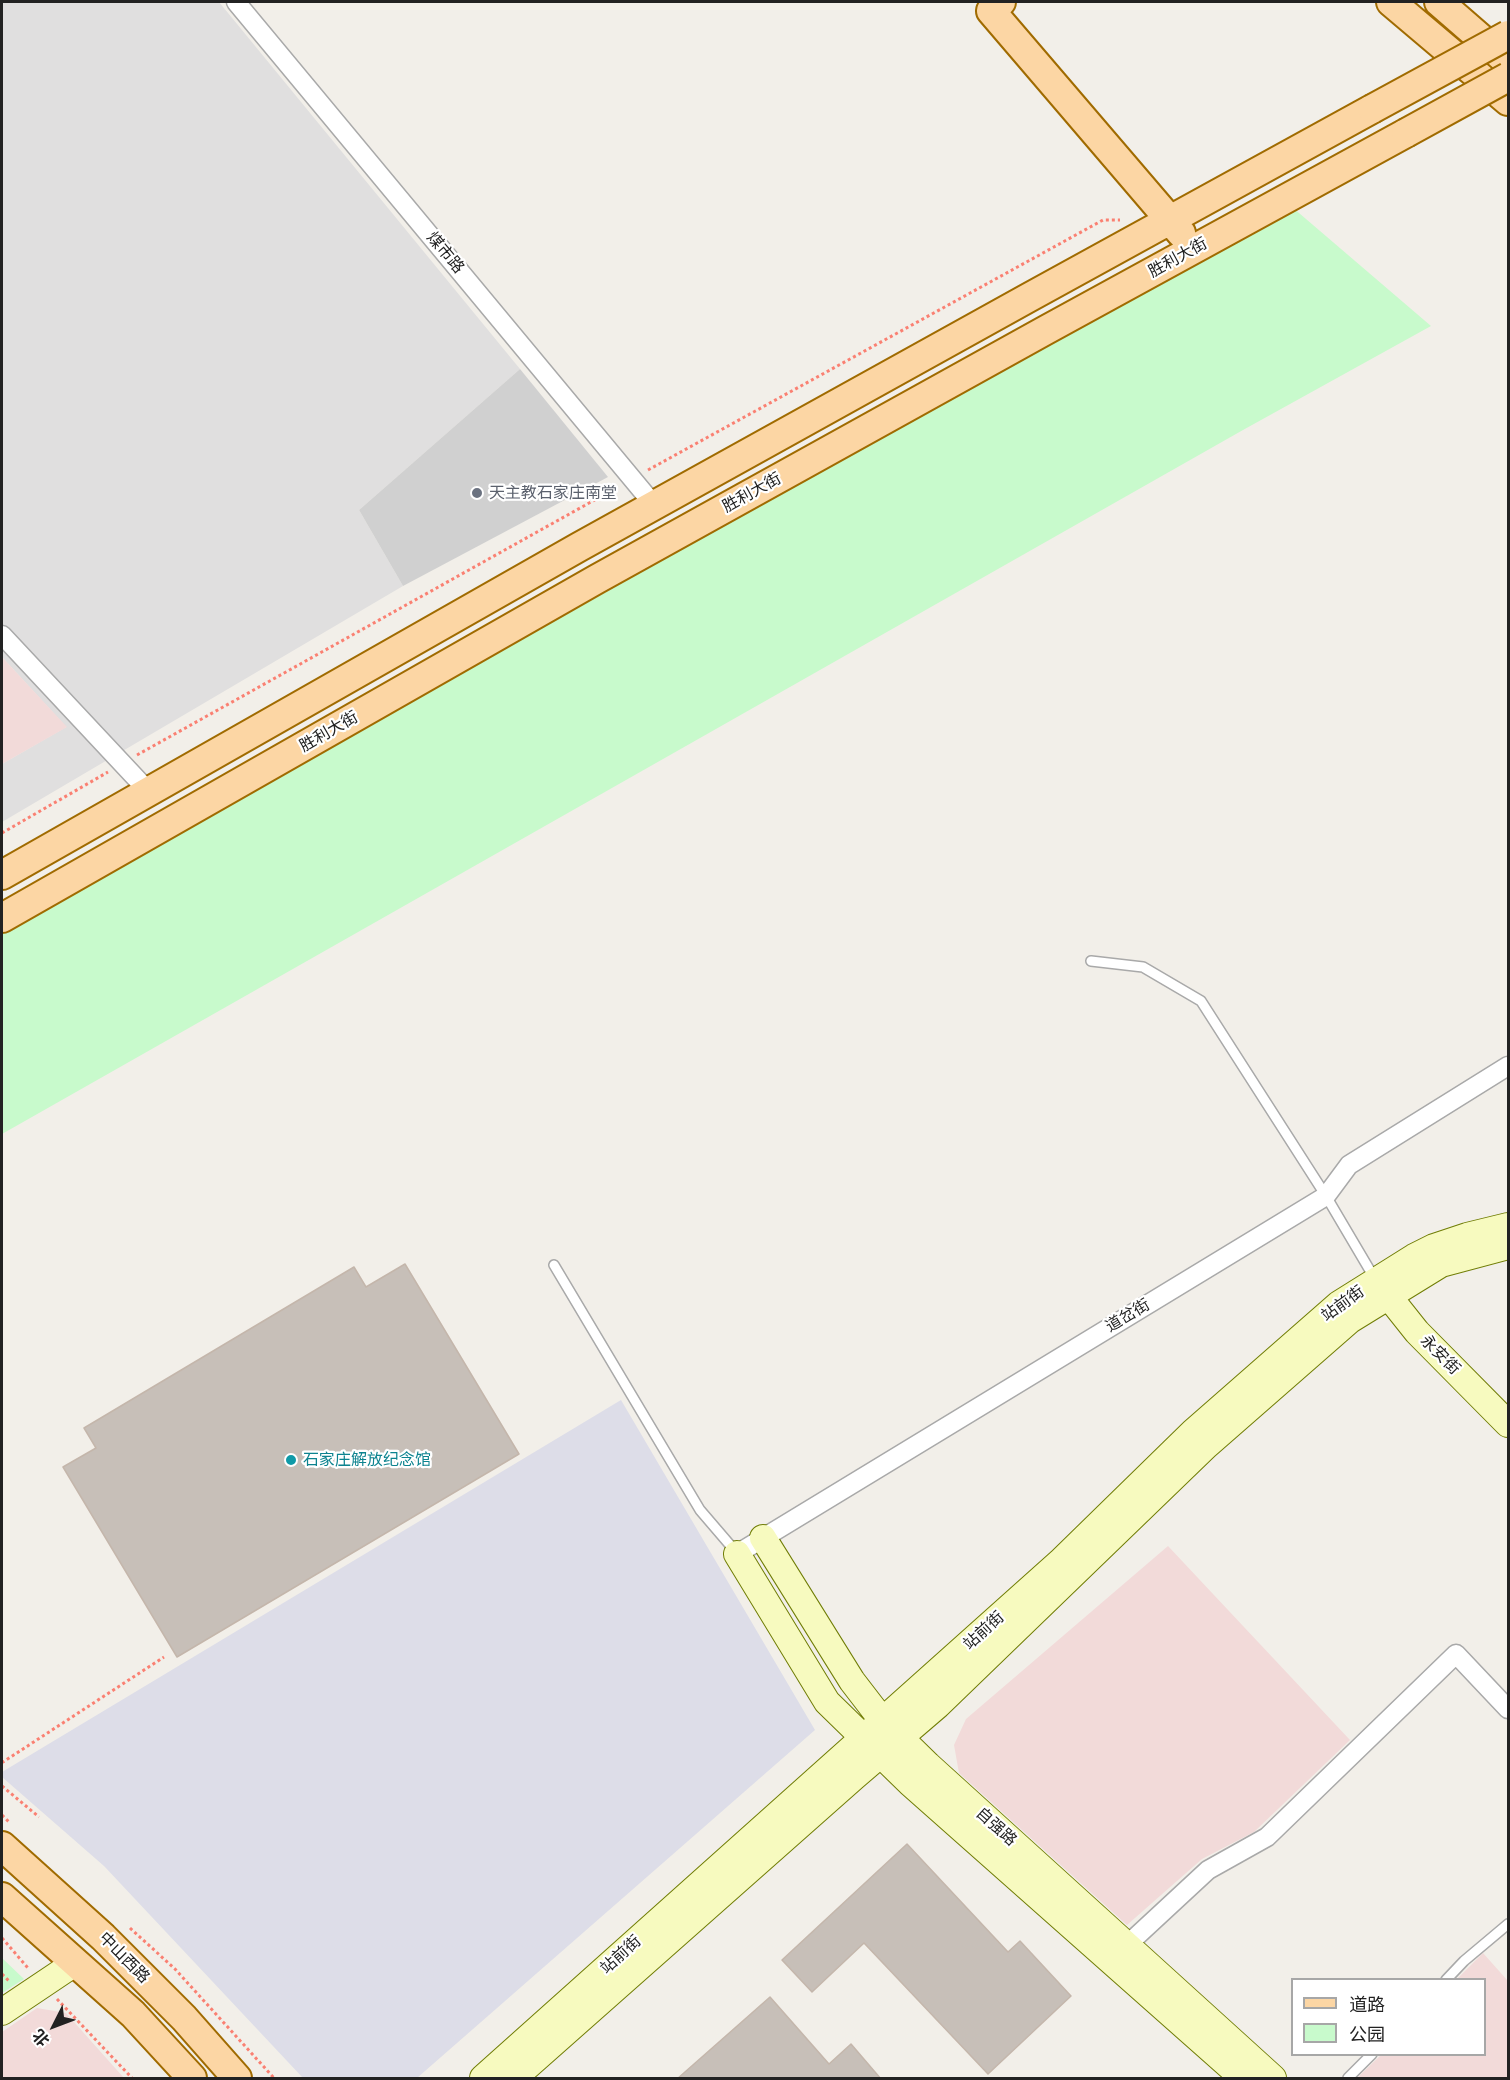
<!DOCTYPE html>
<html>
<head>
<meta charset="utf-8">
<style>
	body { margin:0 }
	#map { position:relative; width:1510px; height:2080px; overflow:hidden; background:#f2efe9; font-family:"Noto Sans","Noto Sans SC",sans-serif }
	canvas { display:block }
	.frame { position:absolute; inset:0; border:3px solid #222; pointer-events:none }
	.legend { position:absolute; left:1291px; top:1978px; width:195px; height:78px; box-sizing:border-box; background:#fff; border:2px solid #a7a7a7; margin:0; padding:8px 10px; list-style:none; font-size:18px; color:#222 }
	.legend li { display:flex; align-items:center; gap:12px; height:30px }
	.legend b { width:30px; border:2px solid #a7a7a7 }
	.north { position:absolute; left:24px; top:1996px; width:60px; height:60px; -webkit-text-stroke:4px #fff; paint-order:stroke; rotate:228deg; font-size:16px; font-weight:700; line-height:24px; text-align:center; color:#222 }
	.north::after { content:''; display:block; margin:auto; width:21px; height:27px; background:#222; clip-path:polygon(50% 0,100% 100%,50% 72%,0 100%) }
</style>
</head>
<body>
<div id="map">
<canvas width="1510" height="2080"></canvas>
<div class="frame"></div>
<ul class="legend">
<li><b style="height:8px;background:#fcd6a4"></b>道路</li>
<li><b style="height:16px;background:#c8facc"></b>公园</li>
</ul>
<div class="north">北</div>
</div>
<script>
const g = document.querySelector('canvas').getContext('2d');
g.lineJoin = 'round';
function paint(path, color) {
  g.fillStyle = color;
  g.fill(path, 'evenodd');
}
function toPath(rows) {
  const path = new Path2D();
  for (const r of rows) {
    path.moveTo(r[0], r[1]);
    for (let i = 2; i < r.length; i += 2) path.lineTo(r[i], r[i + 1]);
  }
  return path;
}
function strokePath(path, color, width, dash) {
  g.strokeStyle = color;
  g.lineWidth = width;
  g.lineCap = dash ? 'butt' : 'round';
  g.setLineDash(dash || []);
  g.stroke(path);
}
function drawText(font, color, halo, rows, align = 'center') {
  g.font = font + ' "Noto Sans","Noto Sans SC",sans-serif';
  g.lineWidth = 4.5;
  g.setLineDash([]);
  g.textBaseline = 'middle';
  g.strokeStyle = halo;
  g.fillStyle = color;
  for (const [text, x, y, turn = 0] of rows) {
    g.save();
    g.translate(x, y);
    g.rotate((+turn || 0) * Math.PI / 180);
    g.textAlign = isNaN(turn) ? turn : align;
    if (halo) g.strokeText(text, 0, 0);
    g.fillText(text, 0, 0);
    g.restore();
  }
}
const residential = toPath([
	[2,2,219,2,520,369,359,510,403,586,2,822,2,764,66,727,2,657]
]);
const commercial = toPath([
	[2,657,67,727,2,764],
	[1168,1546,1350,1740,1254,1832,1202,1859,1127,1925,959,1773,954,1745,966,1719],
	[1483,1953,1508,1981,1508,2078,1357,2078,1381,2055,1484,2054,1484,1980,1457,1979],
	[37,2008,66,2013,124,2078,2,2078,2,2032]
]);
const religious = toPath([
	[520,369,608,477,403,586,359,510]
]);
const park = toPath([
	[1292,207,1431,326,1243,430,2,1134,2,931],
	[2,1958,24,1979,2,1993]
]);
const plaza = toPath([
	[621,1400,815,1730,417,2078,303,2078,104,1866,2,1777,2,1772]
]);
const building = toPath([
	[405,1264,519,1454,177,1657,63,1467,96,1448,84,1428,354,1267,366,1287,405,1264],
	[907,1844,1008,1952,1020,1941,1071,1996,988,2074,864,1943,812,1992,782,1960,907,1844],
	[770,1997,829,2064,851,2044,881,2079,677,2079,770,1997]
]);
const path = toPath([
	[648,470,1103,220,1120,220],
	[137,755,616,488],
	[2,833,108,772],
	[2,1761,3,1762,164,1657],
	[2,1786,39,1817],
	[2,1815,10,1823],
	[130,1928,175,1969,274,2078],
	[2,1938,28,1968],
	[2,1974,9,1981],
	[57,1999,132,2078]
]);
const lane = toPath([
	[1091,961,1143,967,1201,1001,1326,1196,1375,1279],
	[554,1265,700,1510,736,1552],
	[1446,1980,1464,1961,1508,1924],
	[1348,2078,1372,2054]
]);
const street = toPath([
	[236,2,654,505],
	[2,635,149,792],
	[737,1554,1326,1196,1349,1165,1508,1066],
	[1126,1946,1208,1870,1267,1837,1456,1654,1508,1709]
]);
const secondary = toPath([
	[1378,1283,1417,1332,1508,1424],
	[763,1538,852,1681,882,1720,928,1765,1273,2078],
	[737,1554,827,1702,910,1783,1243,2078],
	[2,2012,75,1963],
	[483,2078,1060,1562,1193,1432,1339,1304,1414,1257,1434,1247,1467,1236,1508,1226],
	[514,2078,854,1777,938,1705,1206,1446,1350,1320,1441,1264,1508,1246]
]);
const primary = toPath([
	[1001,2,991,11,1181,233],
	[1391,2,1508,101],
	[1439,2,1508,62],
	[2,875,579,547,1028,298,1372,109],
	[2,918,597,579,1046,330,1406,133],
	[2,1846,103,1937,184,2018,237,2078],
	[2,1897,133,2014,192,2078]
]);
const primaryBridge = toPath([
	[1372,109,1508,35],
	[1406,133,1508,77]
]);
const markers = [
	[477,493,6,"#6b7280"],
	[291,1460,6,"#0f9aa8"]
];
const streetNames = [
	["煤市路",445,253,50],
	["胜利大街",1178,258,-29],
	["胜利大街",752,493,-29],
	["胜利大街",329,732,-30],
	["站前街",1343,1304,-36],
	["道岔街",1128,1316,-31],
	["永安街",1440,1355,45],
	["站前街",984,1631,-42],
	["自强路",996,1827,42],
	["站前街",621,1955,-42],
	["中山西路",124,1958,45]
];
const worshipNames = [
	["天主教石家庄南堂",489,493]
];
const cultureNames = [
	["石家庄解放纪念馆",303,1460]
];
paint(residential, '#e0dfdf');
paint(commercial, '#f2dad9');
paint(religious, '#d0d0d0');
paint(park, '#c8facc');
paint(plaza, '#dddde8');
paint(building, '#c7bfb8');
strokePath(building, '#c4b6ab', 1.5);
strokePath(lane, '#a9a9a9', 12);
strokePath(street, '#a9a9a9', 21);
strokePath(secondary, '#707d05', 28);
strokePath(primary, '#a06b00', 32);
strokePath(path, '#fa8072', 3, [3, 3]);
strokePath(lane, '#fff', 9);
strokePath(street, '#fff', 18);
strokePath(secondary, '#f7fabf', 26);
strokePath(primary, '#fcd6a4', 28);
strokePath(primaryBridge, '#a06b00', 32, []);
strokePath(primaryBridge, '#fcd6a4', 28);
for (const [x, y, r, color] of markers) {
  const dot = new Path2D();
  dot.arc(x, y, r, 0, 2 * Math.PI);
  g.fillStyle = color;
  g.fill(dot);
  strokePath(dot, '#fff', 2);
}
drawText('16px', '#222', '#fff', streetNames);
drawText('16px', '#5b616d', '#fff', worshipNames, 'left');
drawText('16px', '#0d838f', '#fff', cultureNames, 'left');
</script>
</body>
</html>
